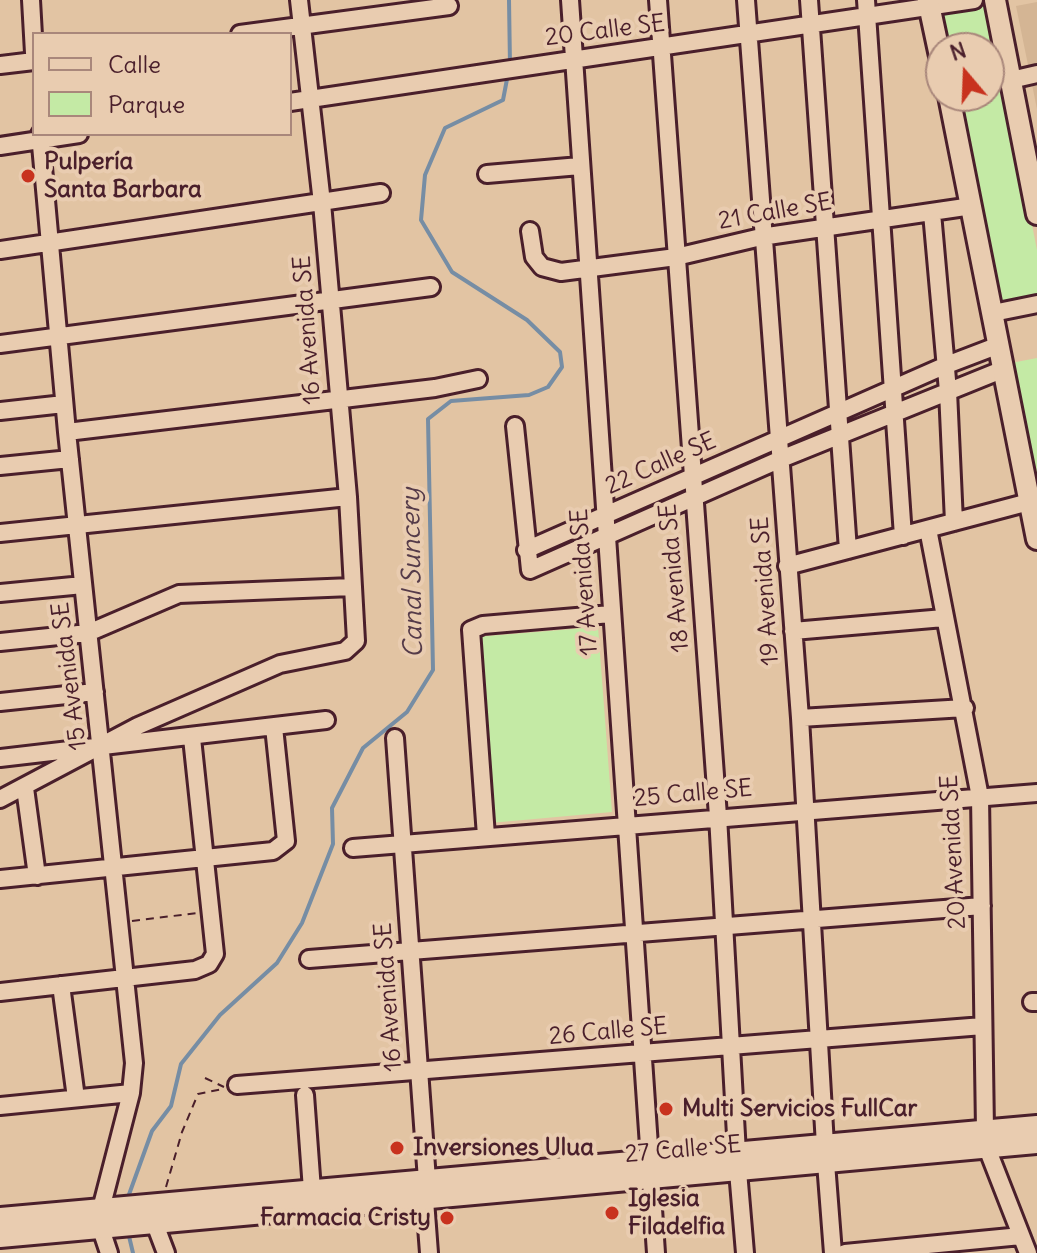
<!DOCTYPE html>
<html>
<head>
<meta charset="utf-8">
<style>
	body { margin:0 }
	#map { position:relative; width:1037px; height:1253px; overflow:hidden; background:#e2c4a3; font-family:Delius,sans-serif }
	canvas { display:block }
	.legend { position:absolute; left:32px; top:32px; width:260px; height:104px; box-sizing:border-box; background:#e9ccb0; border:2px solid #a9877b; margin:0; padding:10px 14px; list-style:none; font-size:24px; color:#4a1f2b }
	.legend li { display:flex; align-items:center; gap:16px; height:40px }
	.legend b { width:40px; border:2px solid #a9877b }
	.north { position:absolute; left:925px; top:32px; width:80px; height:80px; box-sizing:border-box; background:#e9ccb0; border:2px solid #a9877b; border-radius:50%; rotate:341deg; font-size:22px; font-weight:700; line-height:32px; text-align:center; color:#4a1f2b }
	.north::after { content:''; display:block; margin:auto; width:28px; height:36px; background:#c8321e; clip-path:polygon(50% 0,100% 100%,50% 72%,0 100%) }
</style>
</head>
<body>
<div id="map">
<canvas width="1037" height="1253"></canvas>
<ul class="legend">
<li><b style="height:10px;background:#e9ccb0"></b>Calle</li>
<li><b style="height:22px;background:#c4eaa5"></b>Parque</li>
</ul>
<div class="north">N</div>
</div>
<script>
const g = document.querySelector('canvas').getContext('2d');
g.lineJoin = 'round';
function paint(path, color) {
  g.fillStyle = color;
  g.fill(path, 'evenodd');
}
function toPath(rows) {
  const path = new Path2D();
  for (const r of rows) {
    path.moveTo(r[0], r[1]);
    for (let i = 2; i < r.length; i += 2) path.lineTo(r[i], r[i + 1]);
  }
  return path;
}
function strokePath(path, color, width, dash) {
  g.strokeStyle = color;
  g.lineWidth = width;
  g.lineCap = dash ? 'butt' : 'round';
  g.setLineDash(dash || []);
  g.stroke(path);
}
function drawText(font, color, halo, rows, align = 'center') {
  g.font = font + ' Delius,sans-serif';
  g.lineWidth = 8;
  g.setLineDash([]);
  g.textBaseline = 'middle';
  g.strokeStyle = halo;
  g.fillStyle = color;
  for (const [text, x, y, turn = 0] of rows) {
    g.save();
    g.translate(x, y);
    g.rotate((+turn || 0) * Math.PI / 180);
    g.textAlign = isNaN(turn) ? turn : align;
    if (halo) g.strokeText(text, 0, 0);
    g.fillText(text, 0, 0);
    g.restore();
  }
}
const built = toPath([
	[1037,2,1037,109,1016,6]
]);
const green = toPath([
	[988,4,1037,250,1037,298,998,305,955,96,989,96,989,48,945,48,938,13],
	[1037,358,1037,498,1011,363],
	[598,627,612,812,490,823,475,637]
]);
const stream = toPath([
	[509,0,510,65],
	[127,1200,152,1131,171,1106,181,1064,220,1015,277,963,302,923,333,844,332,808,363,748,407,712,433,670,428,419,451,401,529,395,548,387,562,367,560,352,527,320,452,272,421,220,425,175,445,128,503,100,508,74],
	[128,1232,133,1253]
]);
const path = toPath([
	[132,921,197,913],
	[205,1078,224,1087],
	[166,1187,182,1132,198,1094,223,1089]
]);
const minor = toPath([
	[31,0,34,53],
	[570,0,650,1160],
	[658,0,718,816,737,1153],
	[746,0,800,718,825,1145],
	[809,0,848,550],
	[866,0,903,536],
	[240,34,449,6],
	[0,65,34,61],
	[1011,80,1037,74],
	[290,102,974,0],
	[40,134,67,432,134,1063,131,1093,101,1209],
	[0,146,79,134],
	[487,174,580,166],
	[932,213,948,391,954,522],
	[530,231,534,257,542,267,561,272,676,257,761,237,972,206],
	[0,250,381,193],
	[993,313,1037,304],
	[0,344,431,287],
	[0,411,64,404],
	[515,426,530,570,781,459,1004,369],
	[67,432,435,388,478,379],
	[0,466,70,459],
	[928,529,980,797,985,1130],
	[0,533,348,497],
	[526,550,944,366,999,345],
	[787,566,1029,502],
	[0,593,83,585],
	[793,631,944,618],
	[0,642,88,633,179,594,352,587],
	[0,702,95,692],
	[800,718,965,708],
	[395,738,427,1180,425,1200,429,1253],
	[0,758,326,720],
	[25,788,37,876],
	[0,799,138,726,280,664,345,651,356,641,348,497,322,203,299,0],
	[486,836,471,630,483,625,611,614],
	[353,848,1037,793],
	[0,879,273,851,286,841,274,727],
	[309,959,982,906],
	[61,985,76,1098],
	[0,992,195,970,209,964,215,954,192,738],
	[1032,1002,1037,1002],
	[237,1085,983,1026],
	[305,1095,312,1190],
	[0,1106,131,1093],
	[987,1148,1028,1253],
	[826,1163,833,1253],
	[738,1171,745,1253],
	[651,1179,656,1253],
	[155,1224,166,1253],
	[101,1229,109,1253],
	[845,1253,1021,1236]
]);
const major = toPath([
	[928,0,941,61],
	[995,0,1037,214],
	[949,96,1037,539],
	[0,1218,1037,1126],
	[0,1237,1037,1143]
]);
const markers = [
	[28,176,8,"#c8321e"],
	[666,1109,8,"#c8321e"],
	[397,1148,8,"#c8321e"],
	[612,1213,8,"#c8321e"],
	[447,1218,8,"#c8321e"]
];
const streetNames = [
	["20 Calle SE",605,31,-7],
	["21 Calle SE",775,212,-10],
	["16 Avenida SE",308,330,-94],
	["22 Calle SE",661,464,-24],
	["18 Avenida SE",675,578,-95],
	["17 Avenida SE",585,582,-94],
	["19 Avenida SE",766,591,-94],
	["15 Avenida SE",70,676,-97],
	["25 Calle SE",693,794,-5],
	["20 Avenida SE",954,852,-93],
	["16 Avenida SE",389,997,-94],
	["26 Calle SE",608,1032,-5],
	["27 Calle SE",683,1150,-5]
];
const poiNames = [
	["Pulpería",44,162],
	["Santa Barbara",44,190],
	["Multi Servicios FullCar",682,1109],
	["Inversiones Ulua",413,1148],
	["Iglesia",628,1199],
	["Filadelfia",628,1227],
	["Farmacia Cristy",431,1218,"right"]
];
const waterNames = [
	["Canal Suncery",413,573,-91]
];
paint(built, '#d4b594');
paint(green, '#c4eaa5');
strokePath(stream, '#768da4', 4);
strokePath(minor, '#4a1f2b', 22);
strokePath(major, '#4a1f2b', 26);
strokePath(path, '#4a1f2b', 2, [8, 6]);
strokePath(minor, '#e9ccb0', 16);
strokePath(major, '#e9ccb0', 20);
for (const [x, y, r, color] of markers) {
  const dot = new Path2D();
  dot.arc(x, y, r, 0, 2 * Math.PI);
  g.fillStyle = color;
  g.fill(dot);
  strokePath(dot, '#e9ccb0', 3);
}
drawText('24px', '#4a1f2b', '#e9ccb0', streetNames);
drawText('bold 24px', '#4a1f2b', '#e9ccb0', poiNames, 'left');
drawText('italic 26px', '#553b49', '#e9ccb0', waterNames);
</script>
</body>
</html>
